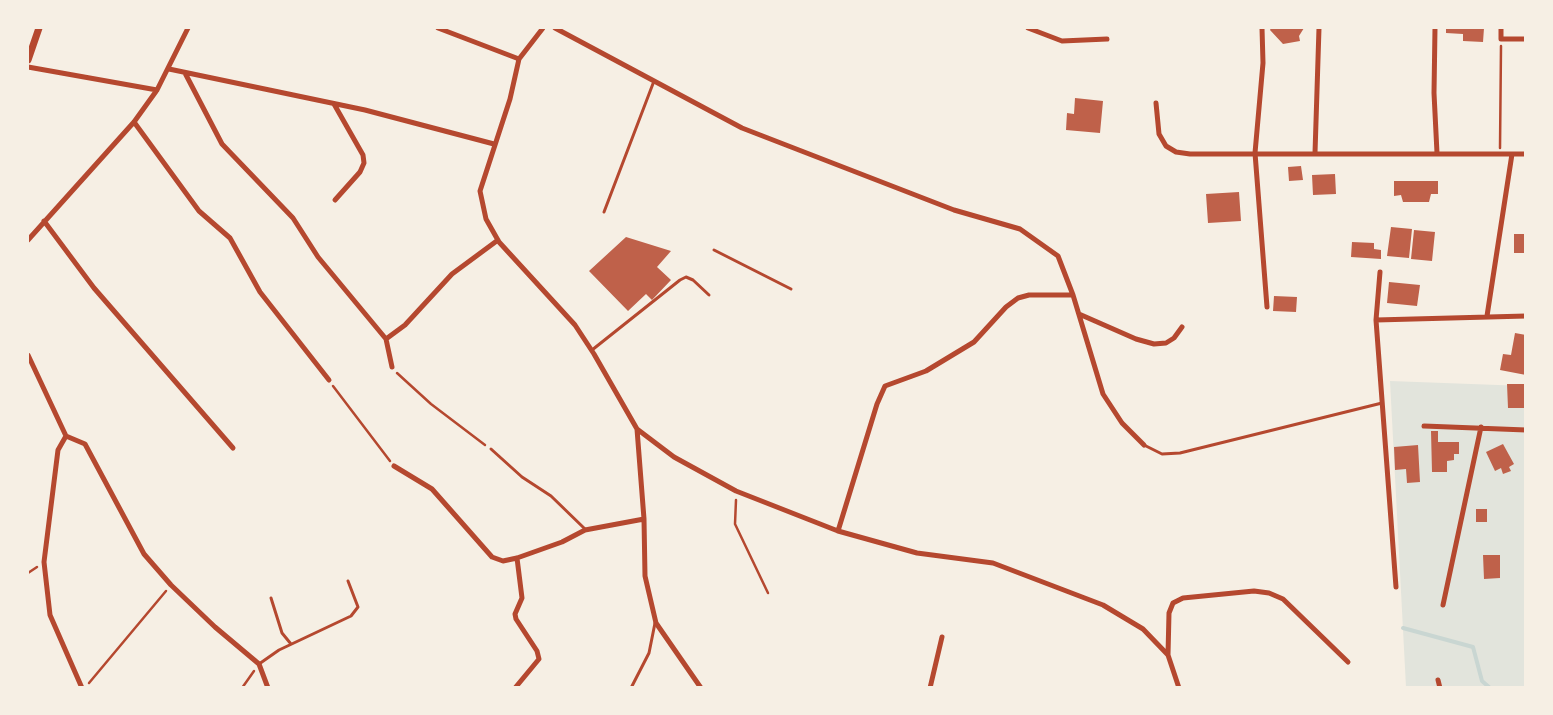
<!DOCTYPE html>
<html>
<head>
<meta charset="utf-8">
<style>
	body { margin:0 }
	#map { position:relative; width:1553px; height:715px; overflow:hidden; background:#f6efe4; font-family:Ubuntu,sans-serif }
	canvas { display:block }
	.frame { position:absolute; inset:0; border:29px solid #f6efe4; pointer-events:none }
</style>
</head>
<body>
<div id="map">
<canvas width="1553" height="715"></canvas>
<div class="frame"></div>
</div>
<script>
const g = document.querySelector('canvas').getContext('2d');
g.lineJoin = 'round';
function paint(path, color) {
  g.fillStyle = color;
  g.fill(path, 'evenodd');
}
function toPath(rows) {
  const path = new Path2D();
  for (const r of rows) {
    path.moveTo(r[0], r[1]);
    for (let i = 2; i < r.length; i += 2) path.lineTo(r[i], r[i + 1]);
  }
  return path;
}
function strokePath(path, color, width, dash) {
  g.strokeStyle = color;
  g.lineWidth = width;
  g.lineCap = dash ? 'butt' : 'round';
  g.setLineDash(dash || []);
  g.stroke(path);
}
const green = toPath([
	[1390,381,1525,386,1525,687,1406,687]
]);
const stream = toPath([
	[1403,628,1473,647,1482,681,1490,688]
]);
const building = toPath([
	[1271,28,1304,28,1299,36,1300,41,1283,44,1270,30],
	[1446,28,1484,28,1483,42,1463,41,1463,34,1446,33],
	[1075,98,1103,101,1100,133,1066,130,1067,113,1074,114],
	[1301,166,1303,180,1289,181,1288,167],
	[1335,174,1336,194,1313,195,1312,175],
	[1394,181,1438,181,1438,194,1431,194,1429,202,1403,202,1401,195,1394,196],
	[1239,192,1241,221,1208,223,1206,194],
	[1391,227,1412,229,1409,258,1387,256],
	[1414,230,1435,232,1432,261,1411,259],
	[1514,234,1526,234,1526,253,1514,253],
	[626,237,671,251,657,267,671,280,652,300,646,294,628,311,589,271],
	[1352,242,1374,243,1374,249,1381,250,1381,259,1351,257],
	[1389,282,1420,285,1417,306,1387,303],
	[1274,296,1297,297,1296,312,1273,311],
	[1515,333,1526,335,1526,375,1500,370,1503,354,1511,355],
	[1507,384,1526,384,1526,408,1508,408],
	[1431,431,1438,431,1438,442,1459,442,1459,454,1454,454,1454,460,1447,461,1447,472,1432,472],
	[1503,444,1514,464,1509,467,1511,471,1503,474,1501,468,1495,471,1486,452],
	[1418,445,1420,482,1407,483,1406,469,1395,470,1394,447],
	[1476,509,1487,509,1487,522,1476,522],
	[1483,555,1500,555,1500,578,1484,579]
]);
const path = toPath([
	[1500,148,1501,46],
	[397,373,431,404,485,445],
	[333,386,390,461],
	[736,500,735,524,768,593],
	[28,573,37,567],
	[89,683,166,591],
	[242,688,254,671]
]);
const service = toPath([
	[604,212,654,81],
	[714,250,791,289],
	[592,350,680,280,686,277,693,280,709,295],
	[1144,445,1162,454,1180,453,1382,403],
	[491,449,522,477,551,496,585,529],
	[271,598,282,633,291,644],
	[259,664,279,650,351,616,358,607,348,581],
	[631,688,649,653,655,623]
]);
const minor = toPath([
	[438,28,519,59],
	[543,28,519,59,510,99,480,191,486,219,499,242,575,325,594,354,637,429,644,519,645,576,656,623,701,688],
	[555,28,742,128,954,210,1020,229,1058,256,1073,295,1103,394,1122,423,1144,445],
	[1028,28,1062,41,1107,39],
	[1262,28,1263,63,1255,153,1267,307],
	[1435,28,1434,93,1437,153],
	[1501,28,1501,39,1526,39],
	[28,67,157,90],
	[169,69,365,110,494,144],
	[185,73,222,144,293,218,318,257,386,339,392,367],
	[1156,103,1159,134,1166,146,1176,152,1190,154,1526,154],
	[334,104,363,155,364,163,360,172,335,200],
	[134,122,199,211,230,238,260,292,329,380],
	[1315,153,1319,28],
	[44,221,94,288,233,448],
	[28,240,134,122,157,90,188,28],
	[1079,314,1136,339,1154,344,1166,343,1174,338,1182,327],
	[1487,316,1512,154],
	[1376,320,1380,272],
	[386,339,405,325,452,274,498,240],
	[28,355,66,436],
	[1424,426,1526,430],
	[637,429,674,457,736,491,838,531,917,553,993,563,1103,605,1143,629,1168,655,1179,688],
	[66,436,85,444,144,554,171,585,215,627,259,664,268,688],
	[66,436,58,450,44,562,50,615,82,688],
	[394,466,432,489,492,557,503,561,517,558,562,542,585,530,644,519],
	[838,531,877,404,885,386,926,371,974,342,1006,307,1018,298,1029,295,1073,295],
	[1396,587,1376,320,1526,316],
	[1443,605,1481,427],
	[1168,655,1169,613,1173,603,1183,598,1254,591,1269,593,1283,599,1348,662],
	[1438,680,1440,688],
	[515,688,539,659,537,651,516,619,515,614,522,598,517,558],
	[930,688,942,637]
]);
const tertiary = toPath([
	[28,60,39,28]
]);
paint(green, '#e2e4dc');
strokePath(stream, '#c9d6d2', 4);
paint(building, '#bf614a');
strokePath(path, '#b5482f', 2.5);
strokePath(service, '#b5482f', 3);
strokePath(minor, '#b5482f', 5);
strokePath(tertiary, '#b5482f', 7);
</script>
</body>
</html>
